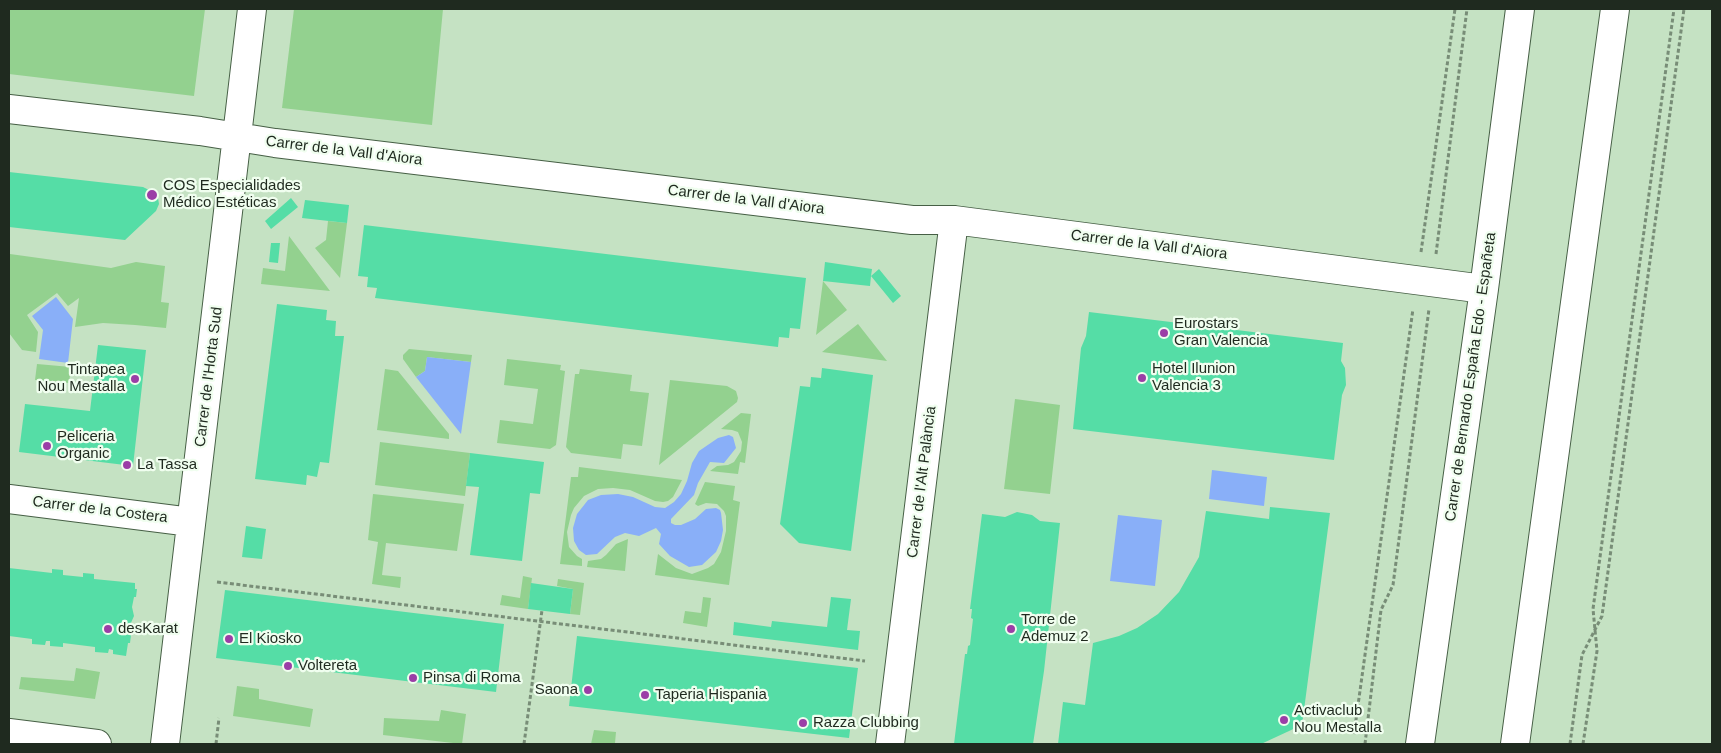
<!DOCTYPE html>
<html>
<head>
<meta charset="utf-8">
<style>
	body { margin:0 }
	#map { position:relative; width:1721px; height:753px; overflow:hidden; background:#c5e2c3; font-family:Arial,sans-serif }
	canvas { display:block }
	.frame { position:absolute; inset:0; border:10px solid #1f2a1f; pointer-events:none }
</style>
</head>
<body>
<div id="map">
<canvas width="1721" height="753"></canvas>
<div class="frame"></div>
</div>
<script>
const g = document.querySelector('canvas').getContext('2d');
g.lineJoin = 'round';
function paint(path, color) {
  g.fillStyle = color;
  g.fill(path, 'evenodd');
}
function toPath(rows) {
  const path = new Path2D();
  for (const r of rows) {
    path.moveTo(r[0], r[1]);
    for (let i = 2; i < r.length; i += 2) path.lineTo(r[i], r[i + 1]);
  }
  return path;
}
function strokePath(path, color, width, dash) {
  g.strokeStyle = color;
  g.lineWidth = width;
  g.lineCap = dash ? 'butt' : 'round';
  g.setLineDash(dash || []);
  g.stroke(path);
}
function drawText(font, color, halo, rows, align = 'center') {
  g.font = font + ' Arial,sans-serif';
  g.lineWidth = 4.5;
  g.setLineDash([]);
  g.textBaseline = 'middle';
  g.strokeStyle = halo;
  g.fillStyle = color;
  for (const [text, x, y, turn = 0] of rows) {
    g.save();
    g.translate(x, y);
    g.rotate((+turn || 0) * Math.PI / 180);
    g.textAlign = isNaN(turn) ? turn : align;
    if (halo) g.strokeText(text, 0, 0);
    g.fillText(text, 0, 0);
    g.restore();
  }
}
const green = toPath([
	[9,9,205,9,194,96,9,74],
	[294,9,443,9,432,125,282,108],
	[328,221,347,223,340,278,315,248,326,240],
	[289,236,330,291,261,284,263,268,285,271],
	[10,254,111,268,136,262,165,266,161,302,169,303,166,328,135,325,103,323,75,327,79,298,68,306,57,293,27,315,38,332,36,352,22,350,9,333,9,266],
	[823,281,847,310,816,335],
	[858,324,887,361,822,352],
	[409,349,472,355,471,362,427,357,425,371,416,377,403,359,403,355],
	[507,359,561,365,560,370,565,371,556,445,550,449,497,443,500,420,533,424,538,389,504,385],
	[37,364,71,367,69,383,35,380],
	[385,369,398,371,449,434,449,439,377,430],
	[580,369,632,375,630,391,649,393,642,446,623,444,621,459,571,453,566,447,575,374,579,374],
	[670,380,727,386,736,391,738,398,737,402,659,465],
	[1015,399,1060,405,1050,494,1004,489],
	[741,413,751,414,745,463,740,462,738,474,710,471,717,466,728,465,734,462,741,451,742,442,738,432,732,430,721,429],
	[380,442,470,453,465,496,375,485],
	[579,467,682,480,673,497,668,501,663,502,655,501,630,490,613,488,598,489,584,496,574,508,571,515,567,532,569,547,577,556,582,559,582,566,560,564,571,477,578,477],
	[705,482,735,486,733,500,740,502,729,585,655,575,658,554,676,568,692,574,708,568,714,564,721,552,726,531,726,516,724,511,717,504,706,503,698,506,695,504],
	[373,494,464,504,457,551,386,543,382,575,401,577,400,588,372,584,378,542,368,540],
	[628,539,625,571,587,567,588,561,601,559,606,555,616,544],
	[523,576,532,578,528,609,500,605,502,595,520,598],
	[558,579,584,583,580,615,570,614,573,589,557,586],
	[703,597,711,598,707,627,683,623,685,611,701,613],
	[76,668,100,672,95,699,19,689,21,677,74,681],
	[237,686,259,689,259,699,313,709,310,727,233,716],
	[441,710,466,714,462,744,383,735,384,718,439,721],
	[594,730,616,732,615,743,623,744,591,744]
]);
const water = toPath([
	[56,297,73,319,68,363,39,359,43,330,32,316],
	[427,357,471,362,461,434,416,377,425,371],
	[729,435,733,437,736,448,724,463,710,462,698,483,694,495,671,519,671,523,675,525,681,525,695,519,706,509,716,508,720,510,721,513,723,530,721,541,716,552,702,565,689,567,670,556,659,544,661,534,656,528,639,536,625,533,615,537,597,554,586,555,579,550,574,541,573,528,577,514,588,500,601,495,618,494,633,497,655,507,665,508,674,502,681,494,687,481,692,463,699,451,718,438],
	[1212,470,1267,477,1264,506,1209,499],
	[1118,515,1162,520,1155,586,1110,581]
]);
const building = toPath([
	[9,172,143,187,155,193,158,198,159,204,156,211,125,240,9,227],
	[291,198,298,207,271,229,265,221],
	[305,200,349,205,347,223,302,218],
	[364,225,806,278,800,329,790,328,789,338,779,337,778,347,375,298,377,288,367,287,368,277,358,276],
	[271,243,280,243,278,263,269,262],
	[825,262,872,269,871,276,879,269,901,296,893,303,871,276,870,286,823,281],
	[277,304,327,310,326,320,336,321,335,336,344,336,329,463,320,462,317,477,307,475,306,485,255,479],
	[1089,312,1343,343,1341,361,1345,368,1346,385,1342,395,1334,460,1073,429,1081,348,1086,336],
	[98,345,146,350,133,466,19,452,25,404,90,411],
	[822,368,873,375,851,551,799,543,780,524,800,386,810,387,811,377,821,378],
	[470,453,544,462,540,494,530,493,522,561,470,555,479,487,466,486],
	[1270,507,1330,513,1302,725,1261,744,1058,744,1063,702,1085,705,1093,643,1119,636,1137,628,1158,614,1179,592,1199,557,1206,511,1269,519],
	[1017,512,1032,515,1040,521,1060,523,1044,671,1033,744,954,744,965,654,967,654,968,646,970,645,973,619,971,618,972,609,970,609,982,514,1005,517],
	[246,526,266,529,262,559,242,557],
	[9,568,52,573,52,569,63,570,63,575,83,577,83,573,94,574,94,579,135,583,135,589,137,589,136,597,134,597,132,607,134,616,130,625,129,635,131,635,130,643,128,643,126,656,113,654,113,650,109,649,108,653,95,652,95,647,63,643,63,647,50,646,50,641,46,641,45,645,32,644,32,639,9,636],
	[531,583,573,589,570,614,528,609],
	[225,590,504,624,496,692,216,658],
	[831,597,851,599,847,630,860,631,858,650,733,635,734,622,771,627,772,621,827,627],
	[577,636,858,668,849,738,569,706]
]);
const path = toPath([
	[1421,252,1455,9],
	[1436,254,1467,9],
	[217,582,865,661],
	[1354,734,1413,309],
	[216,744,219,718],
	[524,744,542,610],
	[1365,744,1381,610,1393,585,1429,309],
	[1570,744,1582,655,1602,616,1684,9],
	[1583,744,1597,651,1593,609,1674,9]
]);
const minor = toPath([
	[9,109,200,131,275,143,912,220,954,220,1484,289],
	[9,499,191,522],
	[9,733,97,744],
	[165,744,252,9],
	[890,744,954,220],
	[1420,744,1484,289,1520,9],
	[1515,744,1615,9]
]);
const markers = [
	[152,195,6,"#9b3ea7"],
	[1164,333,5,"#9b3ea7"],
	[1142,378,5,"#9b3ea7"],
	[135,379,5,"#9b3ea7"],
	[47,446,5,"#9b3ea7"],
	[127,465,5,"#9b3ea7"],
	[108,629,5,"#9b3ea7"],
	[1011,629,5,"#9b3ea7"],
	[229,639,5,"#9b3ea7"],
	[288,666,5,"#9b3ea7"],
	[413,678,5,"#9b3ea7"],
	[588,690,5,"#9b3ea7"],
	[645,695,5,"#9b3ea7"],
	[1284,720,5,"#9b3ea7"],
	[803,723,5,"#9b3ea7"]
];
const streetNames = [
	["Carrer de la Vall d'Aiora",344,151,7],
	["Carrer de la Vall d'Aiora",746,200,7],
	["Carrer de la Vall d'Aiora",1149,245,7],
	["Carrer de l'Horta Sud",209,377,-83],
	["Carrer de Bernardo España Edo - Españeta",1471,377,-82],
	["Carrer de l'Alt Palància",922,482,-83],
	["Carrer de la Costera",100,510,7]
];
const poiNames = [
	["COS Especialidades",163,186],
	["Médico Estéticas",163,203],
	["Eurostars",1174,324],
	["Gran Valencia",1174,341],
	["Hotel Ilunion",1152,369],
	["Valencia 3",1152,386],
	["Tintapea",125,370,"right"],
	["Nou Mestalla",125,387,"right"],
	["Peliceria",57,437],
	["Organic",57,454],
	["La Tassa",137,465],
	["Torre de",1021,620],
	["Ademuz 2",1021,637],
	["desKarat",118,629],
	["El Kiosko",239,639],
	["Voltereta",298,666],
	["Pinsa di Roma",423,678],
	["Saona",578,690,"right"],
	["Taperia Hispania",655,695],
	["Activaclub",1294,711],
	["Nou Mestalla",1294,728],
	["Razza Clubbing",813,723]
];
paint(green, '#93d18f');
paint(water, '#89aff8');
paint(building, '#55dda6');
strokePath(minor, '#465f45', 30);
strokePath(path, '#788d77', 3, [4, 2.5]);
strokePath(minor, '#fff', 28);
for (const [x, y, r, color] of markers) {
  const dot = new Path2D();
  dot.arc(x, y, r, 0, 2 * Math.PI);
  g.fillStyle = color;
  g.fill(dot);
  strokePath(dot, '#f0feef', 2);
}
drawText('15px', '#1f2a1f', '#f0feef', streetNames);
drawText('15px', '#1f2a1f', '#f0feef', poiNames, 'left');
</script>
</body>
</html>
